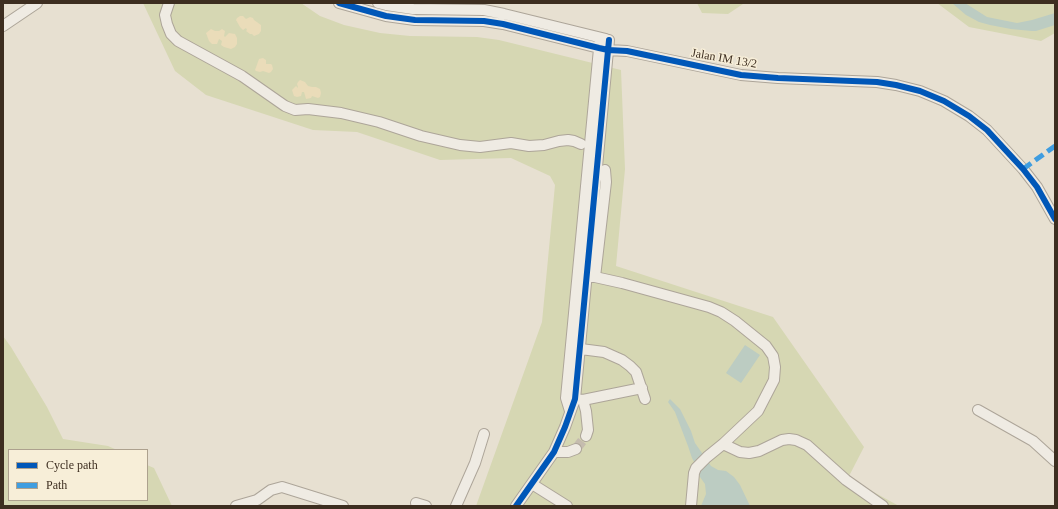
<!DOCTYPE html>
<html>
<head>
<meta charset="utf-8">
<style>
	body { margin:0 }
	#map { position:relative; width:1058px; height:509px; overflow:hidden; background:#e7e0d1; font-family:Georgia,serif }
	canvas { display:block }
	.frame { position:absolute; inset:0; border:4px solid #3d2e20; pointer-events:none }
	.legend { position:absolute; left:8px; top:449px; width:140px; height:52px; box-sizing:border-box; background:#f7eed8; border:1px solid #ada18e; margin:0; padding:5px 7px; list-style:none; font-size:12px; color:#3d2e20 }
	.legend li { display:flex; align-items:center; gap:8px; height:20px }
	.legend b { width:20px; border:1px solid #ada18e }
</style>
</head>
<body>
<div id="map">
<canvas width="1058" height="509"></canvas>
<div class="frame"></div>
<ul class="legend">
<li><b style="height:5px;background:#0057b8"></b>Cycle path</li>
<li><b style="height:5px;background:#3f9de0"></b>Path</li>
</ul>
</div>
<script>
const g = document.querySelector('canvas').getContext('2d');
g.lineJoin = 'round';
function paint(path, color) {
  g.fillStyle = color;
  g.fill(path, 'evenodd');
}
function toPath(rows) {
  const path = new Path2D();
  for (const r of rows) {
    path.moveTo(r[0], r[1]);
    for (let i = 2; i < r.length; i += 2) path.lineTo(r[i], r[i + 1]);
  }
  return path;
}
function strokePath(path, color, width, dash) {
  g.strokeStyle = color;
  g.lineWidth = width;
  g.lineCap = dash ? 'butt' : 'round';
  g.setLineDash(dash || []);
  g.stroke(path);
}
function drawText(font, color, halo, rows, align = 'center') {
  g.font = font + ' Georgia,serif';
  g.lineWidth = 3;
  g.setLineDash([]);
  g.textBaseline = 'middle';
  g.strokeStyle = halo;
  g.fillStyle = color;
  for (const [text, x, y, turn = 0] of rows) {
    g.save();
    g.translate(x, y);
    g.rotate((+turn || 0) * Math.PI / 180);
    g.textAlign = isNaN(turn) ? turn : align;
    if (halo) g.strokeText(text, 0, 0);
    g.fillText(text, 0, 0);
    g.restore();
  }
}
const green = toPath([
	[143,3,301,3,320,16,344,25,380,33,410,36,477,37,499,40,621,70,625,169,616,266,773,317,864,447,848,478,899,506,476,506,542,322,555,185,550,176,511,158,440,160,357,132,313,130,206,95,175,71],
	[697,3,779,3,774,4,743,4,728,14,702,13],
	[937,3,1055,3,1055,33,1041,41,969,27],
	[3,336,11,347,47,407,63,439,108,446,117,450,9,450,9,500,147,500,147,465,154,468,172,506,3,506]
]);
const sand = toPath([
	[240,16,243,16,246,19,250,17,253,18,254,20,261,25,261,31,259,34,254,36,252,34,250,34,246,31,247,30,246,28,243,30,240,27,236,20,237,18],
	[211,29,215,31,219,31,222,29,225,31,224,36,225,37,229,33,235,34,237,38,237,44,235,47,231,49,224,47,221,45,222,41,219,39,217,44,212,44,209,41,206,33],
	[263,58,266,60,266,64,271,64,272,65,273,69,271,72,269,73,263,71,260,72,256,71,255,70,259,59],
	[300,80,305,82,308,86,312,87,316,87,320,89,321,93,320,97,318,98,312,96,311,98,306,99,304,92,302,92,301,96,297,97,294,96,292,90,296,86,298,88,298,87,297,84,298,82]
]);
const water = toPath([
	[952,3,965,3,987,17,1017,23,1032,20,1055,13,1055,25,1036,31,1032,31,1011,29,990,25,979,22,966,15],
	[745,345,760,355,741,383,726,373],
	[670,399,680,409,691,431,695,443,711,466,718,470,726,471,734,477,740,485,750,506,701,506,706,494,705,484,700,477,698,469,692,458,688,446,675,412,668,402]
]);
const minorTunnel = toPath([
	[576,449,586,436]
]);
const minor = toPath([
	[169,3,165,15,167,24,171,34,178,41,242,76,285,106,295,110,308,109,341,113,379,122,421,136,460,145,480,147,511,143,529,146,544,145,559,141,568,140,574,141,581,144],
	[339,3,386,16,415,20,484,21,503,24,599,48,608,50,627,51,741,75,778,78,877,82,896,85,920,91,944,101,969,116,987,130,1023,169,1037,187,1055,219],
	[378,3,386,5,413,9,484,10,504,14,606,39],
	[3,26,37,3],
	[587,277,595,277,622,283,709,307,721,312,735,321,766,346,773,356,775,367,774,380,758,411,723,444,707,457,696,468,694,473,691,506],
	[595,277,606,182,605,170],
	[573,348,604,352,622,360,630,366,636,372,645,399],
	[569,398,583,400,642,388],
	[583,400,586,411,588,430,586,436],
	[978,410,1033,441,1055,461],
	[570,411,566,398,600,38],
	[723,444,740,452,749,453,759,451,782,440,789,439,796,440,807,445,846,480,883,506],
	[554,452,568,452,576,449],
	[532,484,567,506],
	[416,503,426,506],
	[236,506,257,500,271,490,282,487,343,506],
	[456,506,475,463,484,434],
	[516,506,554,452,565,427,575,399,609,40]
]);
const quiet = toPath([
	[1023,169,1055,146]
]);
const cycleway = toPath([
	[339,3,386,16,415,20,484,21,503,24,599,48,608,50,627,51,741,75,778,78,877,82,896,85,920,91,944,101,969,116,987,130,1023,169,1037,187,1055,219],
	[516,506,554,452,565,427,575,399,609,40]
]);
const streetNames = [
	["Jalan IM 13/2",724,59,10]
];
paint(green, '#d6d7b3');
paint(sand, '#eadcb9');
paint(water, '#bcccc2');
strokePath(minorTunnel, '#c5bcae', 10, [10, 5]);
strokePath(minor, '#ada599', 12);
strokePath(minor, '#efebe3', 10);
strokePath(quiet, '#3f9de0', 5, [10, 5]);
strokePath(cycleway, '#0057b8', 6);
drawText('12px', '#3d2e20', '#f7eed8', streetNames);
</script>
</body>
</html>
